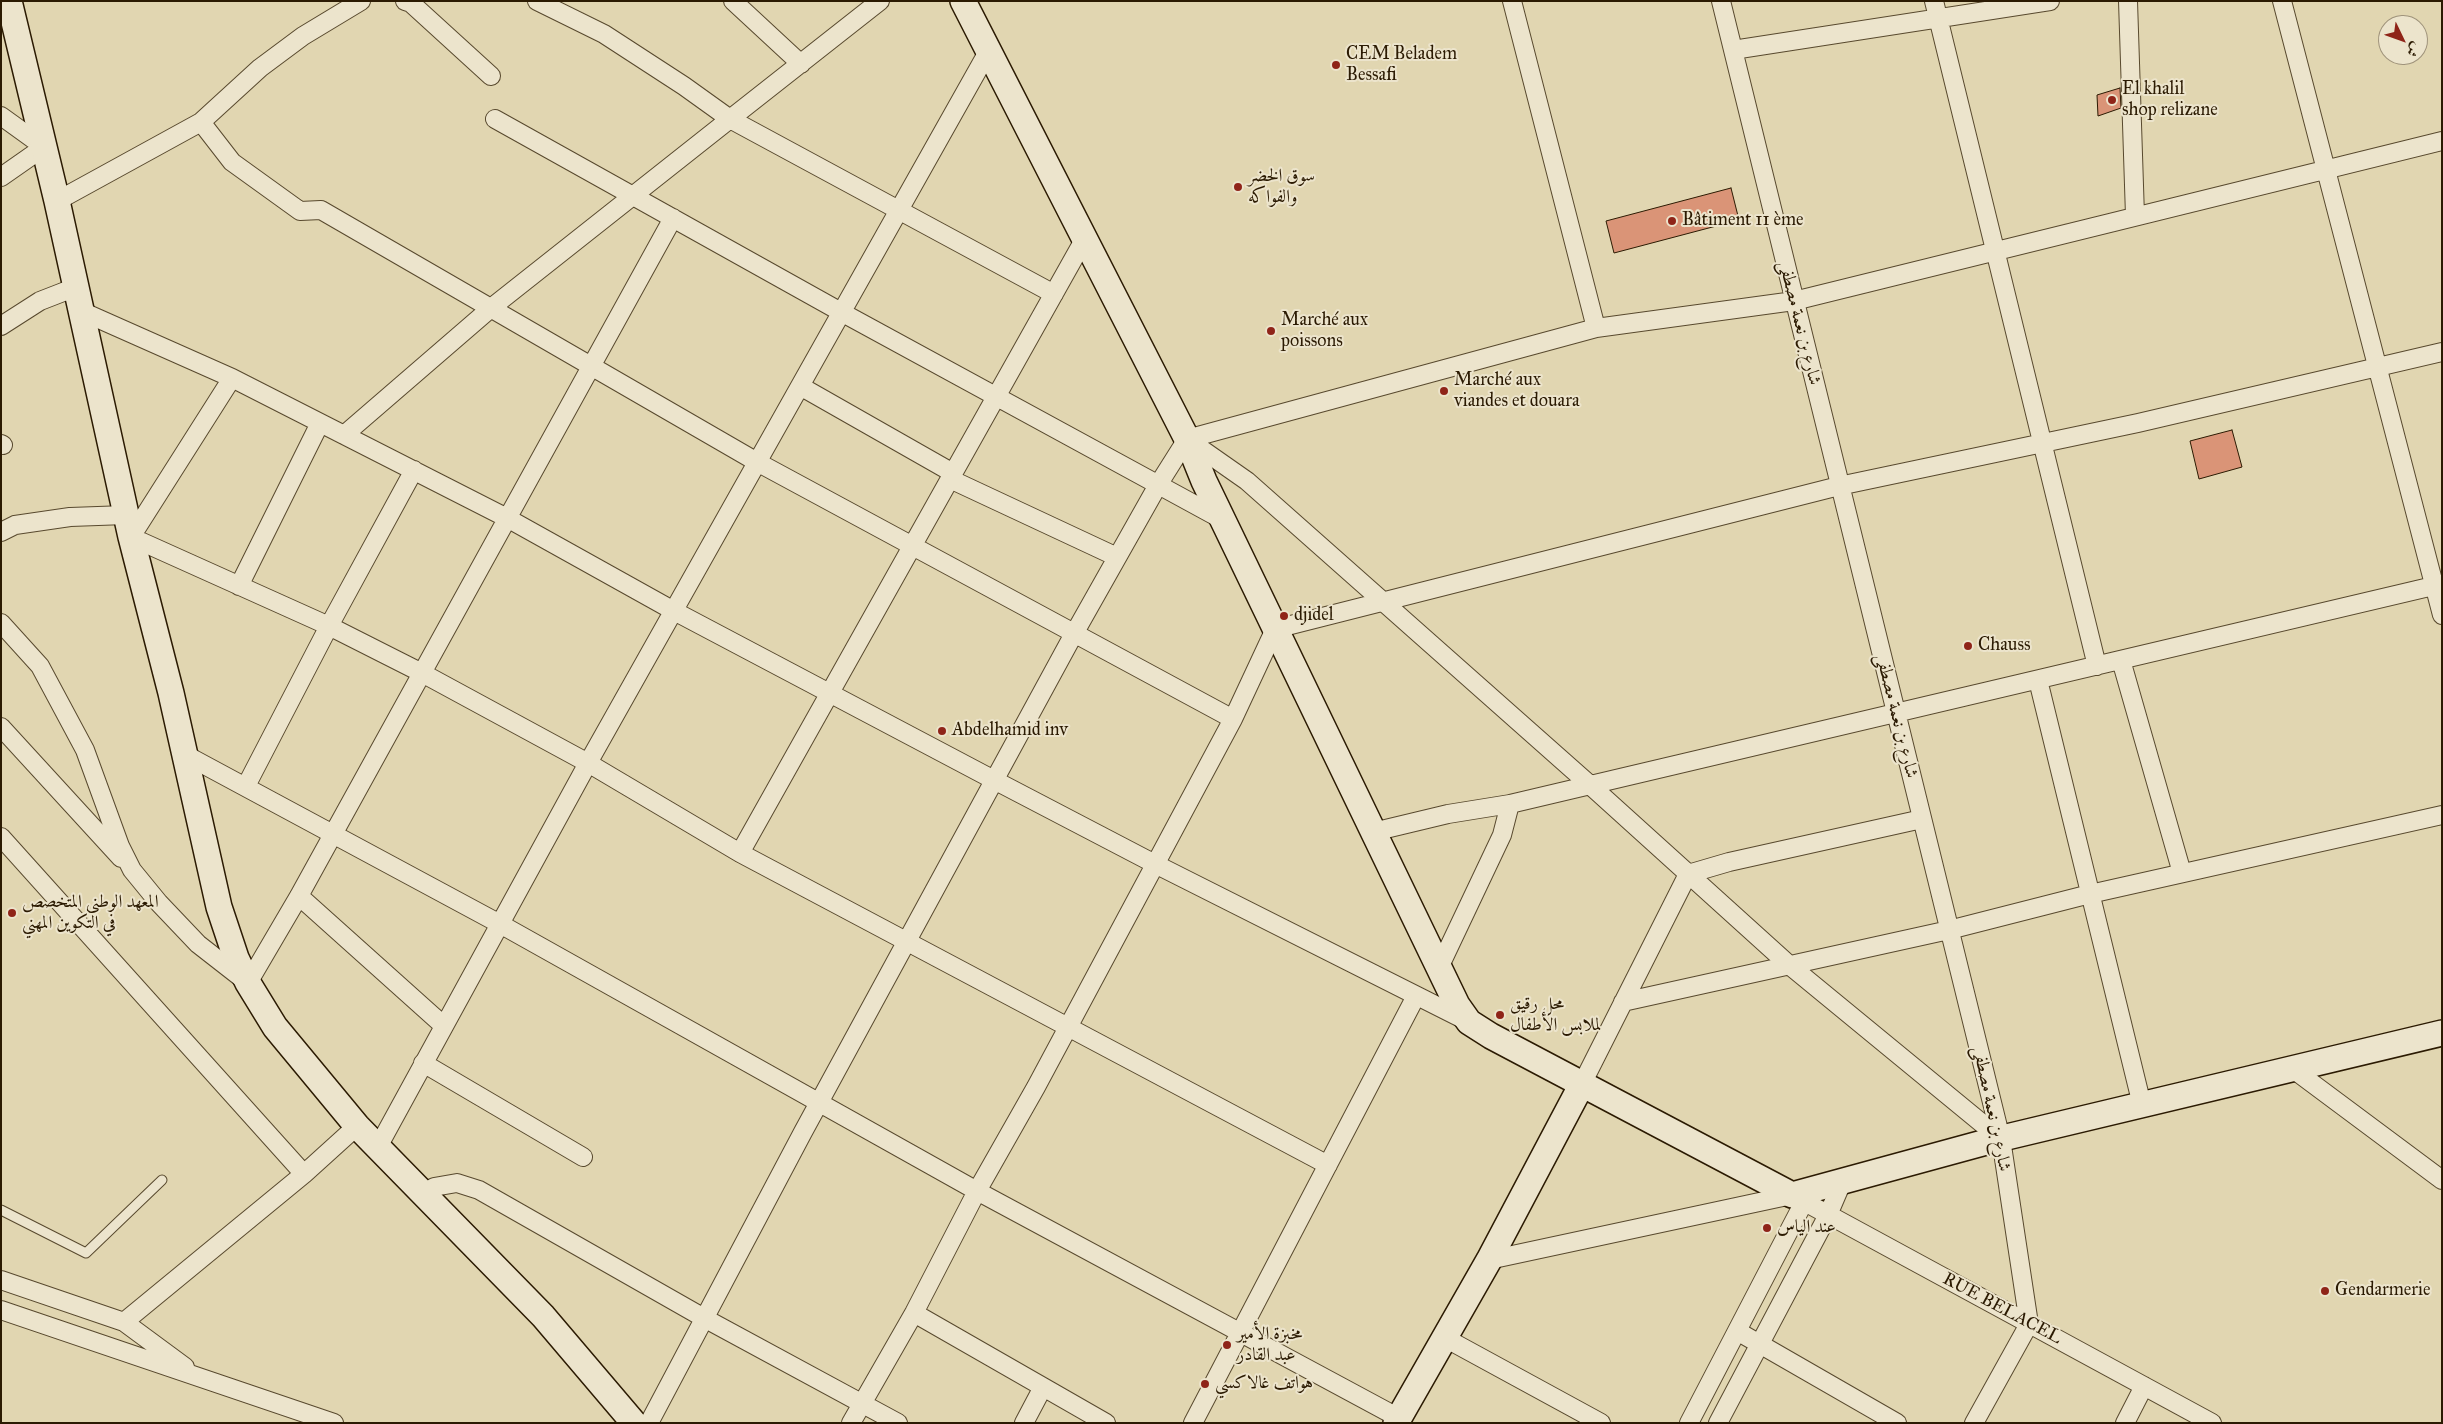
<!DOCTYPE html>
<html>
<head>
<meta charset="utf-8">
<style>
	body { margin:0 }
	#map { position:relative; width:2443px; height:1424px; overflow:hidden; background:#e1d6b1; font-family:"IM FELL Great Primer",Amiri,serif }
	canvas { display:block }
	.frame { position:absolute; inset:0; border:2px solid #2b1a02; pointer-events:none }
	.north { position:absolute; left:2378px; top:15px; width:50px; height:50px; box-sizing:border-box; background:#ece4cc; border:1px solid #9f937b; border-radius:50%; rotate:132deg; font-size:14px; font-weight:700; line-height:20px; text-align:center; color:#2b1a02 }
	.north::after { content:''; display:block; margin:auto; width:18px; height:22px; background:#8f2418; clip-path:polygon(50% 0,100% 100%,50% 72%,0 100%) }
</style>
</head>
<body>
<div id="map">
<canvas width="2443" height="1424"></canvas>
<div class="frame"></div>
<div class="north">ش</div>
</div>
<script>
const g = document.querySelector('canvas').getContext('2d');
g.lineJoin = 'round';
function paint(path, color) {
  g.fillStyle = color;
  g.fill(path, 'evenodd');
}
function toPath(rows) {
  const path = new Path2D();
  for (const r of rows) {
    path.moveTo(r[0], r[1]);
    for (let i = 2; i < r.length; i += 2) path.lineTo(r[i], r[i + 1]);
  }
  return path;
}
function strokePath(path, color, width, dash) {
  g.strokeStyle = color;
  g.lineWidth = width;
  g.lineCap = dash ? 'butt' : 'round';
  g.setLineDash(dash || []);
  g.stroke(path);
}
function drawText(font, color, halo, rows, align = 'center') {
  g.font = font + ' "IM FELL Great Primer",Amiri,serif';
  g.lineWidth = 4;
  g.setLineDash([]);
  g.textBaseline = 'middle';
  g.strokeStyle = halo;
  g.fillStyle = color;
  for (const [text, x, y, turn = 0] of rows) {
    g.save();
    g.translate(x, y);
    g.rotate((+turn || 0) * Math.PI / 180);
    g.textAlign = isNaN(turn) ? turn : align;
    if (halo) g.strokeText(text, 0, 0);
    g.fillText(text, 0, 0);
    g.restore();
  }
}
const building = toPath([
	[2120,88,2121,108,2098,116,2097,95,2120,88],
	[1731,188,1739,220,1614,253,1606,221,1731,188],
	[2232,430,2242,467,2199,479,2190,441,2232,430]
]);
const lane = toPath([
	[1,1210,86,1253,162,1180]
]);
const street = toPath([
	[405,1,411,3,491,76],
	[537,1,604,34,684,86,730,119,880,1],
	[733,1,801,64],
	[1512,1,1596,328],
	[1721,1,2001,1139,2029,1324,1974,1423],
	[1934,1,2097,666],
	[2128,1,2135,216],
	[2282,1,2442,615],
	[1733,50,2050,1],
	[1,116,44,147,1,177],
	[495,119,841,312,1223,520],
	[201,122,232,162,300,211,321,210,757,462,1233,719],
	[57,201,201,122,260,68,303,36,361,1],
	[81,311,232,378,507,518,674,611,994,780,1155,864,1467,1021],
	[1,326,40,301,76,287],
	[232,378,131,537,329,626,422,673,588,763,740,853,1328,1165],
	[800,386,953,473],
	[344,435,491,308,730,119,1054,294],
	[1187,439,1247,481,1590,785,1788,964,2001,1139],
	[1,444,3,445],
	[950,479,1117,557],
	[1,532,15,525,70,517,126,515],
	[239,586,320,423],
	[1,623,40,666,85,750,120,846,132,870,159,903,198,944,248,983,299,896,673,218],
	[2121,660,2182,873],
	[2038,680,2142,1105],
	[1,727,121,858],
	[184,754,500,924,977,1191,1399,1418],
	[246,786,329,626,414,470],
	[1510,804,2442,584],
	[1373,832,1448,814,1510,804,1502,835,1439,968],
	[1,837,304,1174],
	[740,853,1084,240],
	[299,896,444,1026],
	[1623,1002,1949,930,2090,894,2442,815],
	[423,1063,583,1157],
	[2293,1069,2442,1180],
	[1582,1084,1688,874,1729,862,1922,819],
	[378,1147,588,763,989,50],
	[425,1194,434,1187,457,1183,479,1190,704,1318,898,1423],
	[1489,1260,1792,1195,2212,1423],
	[1,1280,124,1322,185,1367],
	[1,1310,334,1423],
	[914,1313,1106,1423],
	[124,1322,304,1174,357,1126],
	[1737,1331,1897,1423],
	[1445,1338,1601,1423],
	[649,1423,803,1132,1070,641,1158,485,1187,439,1596,328,1794,301,2442,141],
	[851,1423,914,1313,977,1191,1036,1087,1233,719,1275,629,1839,486,2138,423,2442,352],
	[1024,1423,1043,1387],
	[1193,1423,1416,996],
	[1689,1423,1804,1202],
	[1718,1423,1828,1215,1843,1180],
	[2125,1423,2144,1386]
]);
const secondary = toPath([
	[9,1,57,201,131,537,171,693,219,907,236,958,248,983,275,1027,357,1126,543,1316,634,1423],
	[963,1,1187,439,1204,481,1457,1005,1469,1022,1491,1036,1792,1195,1990,1141,2442,1033],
	[1396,1423,1489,1260,1582,1084]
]);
const markers = [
	[1336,65,5,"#8f2418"],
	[2112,100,5,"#8f2418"],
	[1238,187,5,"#8f2418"],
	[1672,221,5,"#8f2418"],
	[1271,331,5,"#8f2418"],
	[1444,391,5,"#8f2418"],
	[1284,616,5,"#8f2418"],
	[1968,646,5,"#8f2418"],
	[942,731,5,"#8f2418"],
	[12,913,5,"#8f2418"],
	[1500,1015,5,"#8f2418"],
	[1767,1228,5,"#8f2418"],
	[2325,1291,5,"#8f2418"],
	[1227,1345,5,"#8f2418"],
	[1205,1384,5,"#8f2418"]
];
const poiNames = [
	["CEM Beladem",1346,55],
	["Bessafi",1346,76],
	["El khalil",2122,90],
	["shop relizane",2122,111],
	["سوق الخضر",1248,177],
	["والفواكه",1248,198],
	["Bâtiment 11 ème",1682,221],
	["Marché aux",1281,321],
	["poissons",1281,342],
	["Marché aux",1454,381],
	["viandes et douara",1454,402],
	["djidel",1294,616],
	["Chauss",1978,646],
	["Abdelhamid inv",952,731],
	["المعهد الوطني المتخصص",22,903],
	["في التكوين المهني",22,924],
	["محل رقيق",1510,1005],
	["لملابس الأطفال",1510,1026],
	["عند الياس",1777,1228],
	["Gendarmerie",2335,1291],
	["مخبزة الأمير",1237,1335],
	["عبد القادر",1237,1356],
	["هواتف غالاكسي",1215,1384]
];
const streetNames = [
	["شارع بن نعمة مصطفى",1799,323,76],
	["شارع بن نعمة مصطفى",1896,716,76],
	["شارع بن نعمة مصطفى",1991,1109,78],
	["RUE BELACEL",2002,1309,28]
];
paint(building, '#da9477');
strokePath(building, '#2b1a02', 1);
strokePath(lane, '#58492e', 11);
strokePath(street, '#58492e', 20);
strokePath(secondary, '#2b1a02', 28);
strokePath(lane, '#ece4cc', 9);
strokePath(street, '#ece4cc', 18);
strokePath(secondary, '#ece4cc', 25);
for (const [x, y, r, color] of markers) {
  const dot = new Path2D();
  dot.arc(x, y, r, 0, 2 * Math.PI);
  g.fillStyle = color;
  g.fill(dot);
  strokePath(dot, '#ece4cc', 2);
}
drawText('18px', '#2b1a02', '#ece4cc', poiNames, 'left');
drawText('18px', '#2b1a02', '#ece4cc', streetNames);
</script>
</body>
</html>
